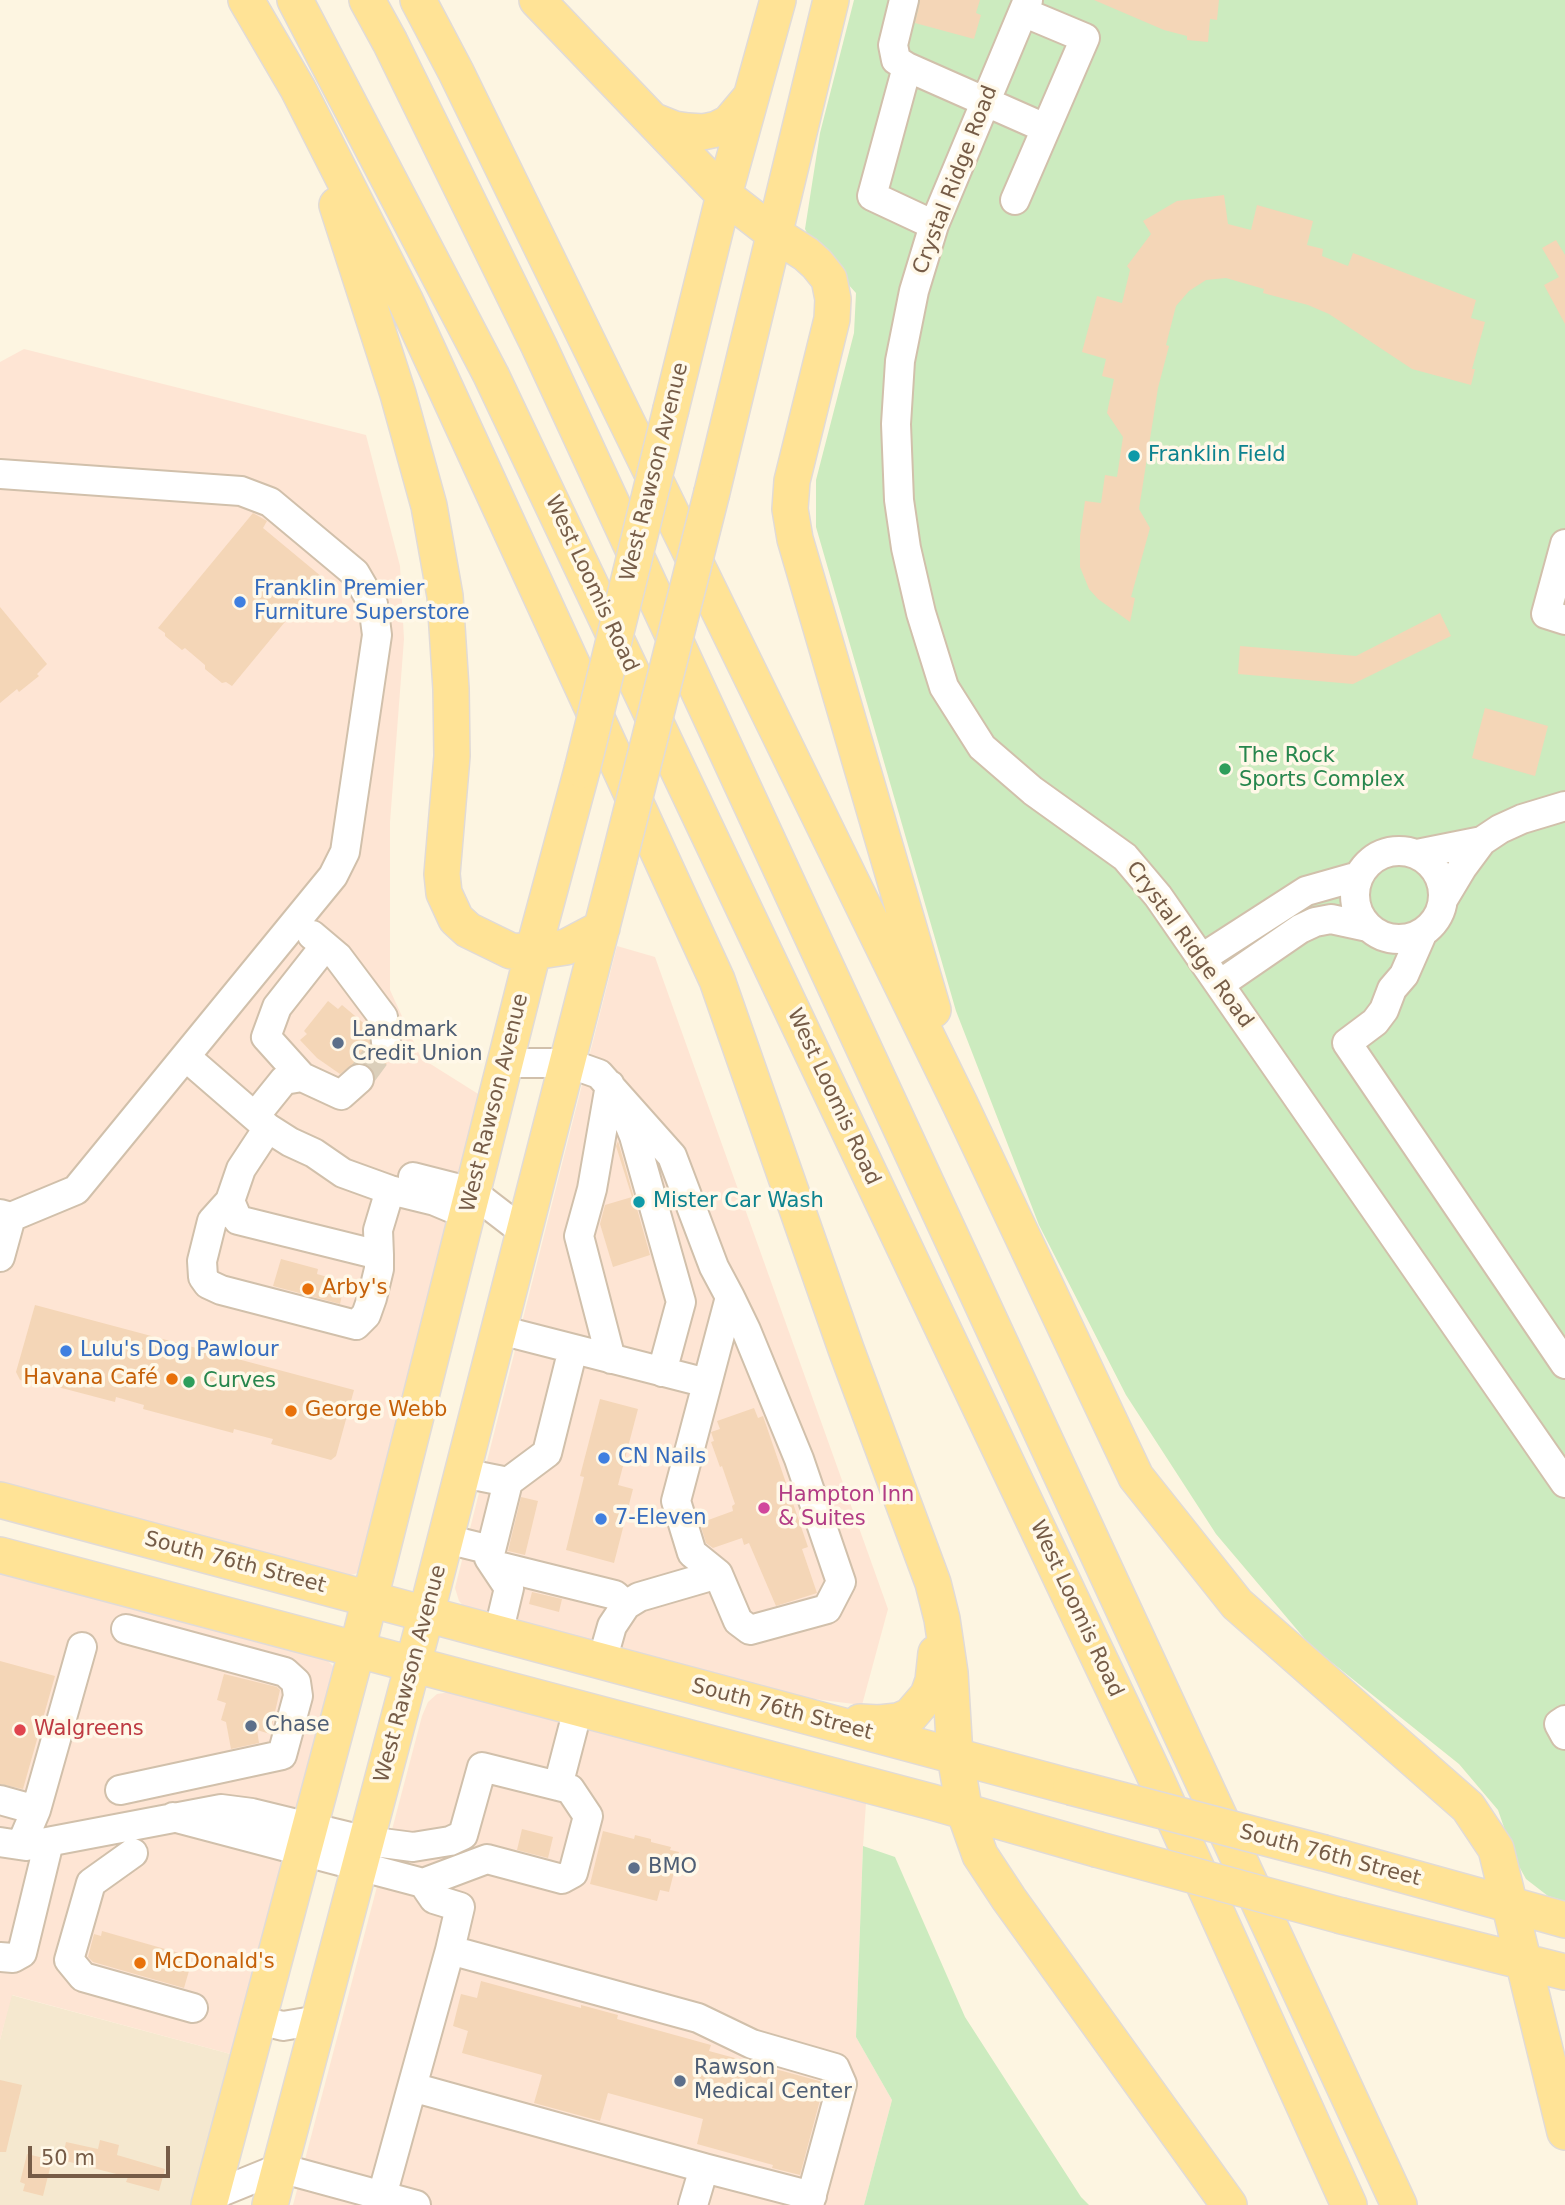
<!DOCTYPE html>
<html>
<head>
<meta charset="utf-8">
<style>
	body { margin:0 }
	#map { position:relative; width:1565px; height:2205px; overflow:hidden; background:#fdf5e1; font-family:"DejaVu Sans",sans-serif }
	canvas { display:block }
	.scale { position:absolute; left:28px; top:2146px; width:142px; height:32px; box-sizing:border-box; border:4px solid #765c47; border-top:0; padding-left:9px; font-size:21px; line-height:24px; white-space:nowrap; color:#765c47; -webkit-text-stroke:5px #fff8e8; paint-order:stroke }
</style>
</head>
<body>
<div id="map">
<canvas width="1565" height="2205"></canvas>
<div class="scale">50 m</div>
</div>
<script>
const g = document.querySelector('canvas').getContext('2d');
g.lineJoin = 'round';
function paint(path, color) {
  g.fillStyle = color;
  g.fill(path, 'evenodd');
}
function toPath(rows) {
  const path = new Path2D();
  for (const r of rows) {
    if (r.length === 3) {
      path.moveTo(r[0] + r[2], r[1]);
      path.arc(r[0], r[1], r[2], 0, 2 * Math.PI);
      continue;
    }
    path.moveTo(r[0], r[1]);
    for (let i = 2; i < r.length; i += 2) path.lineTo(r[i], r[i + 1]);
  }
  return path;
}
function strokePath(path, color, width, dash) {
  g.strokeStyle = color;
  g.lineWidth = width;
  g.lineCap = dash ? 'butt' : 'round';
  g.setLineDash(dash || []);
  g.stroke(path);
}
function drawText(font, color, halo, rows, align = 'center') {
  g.font = font + ' "DejaVu Sans",sans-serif';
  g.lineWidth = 7;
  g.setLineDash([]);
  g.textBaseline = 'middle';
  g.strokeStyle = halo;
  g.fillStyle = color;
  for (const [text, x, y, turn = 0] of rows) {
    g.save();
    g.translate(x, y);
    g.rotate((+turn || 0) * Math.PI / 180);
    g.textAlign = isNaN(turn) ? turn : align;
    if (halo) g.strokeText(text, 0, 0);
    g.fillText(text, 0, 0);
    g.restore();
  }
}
const residential = toPath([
	[11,1995,238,2056,198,2205,0,2205,0,2040]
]);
const commercial = toPath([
	[24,349,366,435,400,566,404,639,390,822,390,990,421,1058,483,1097,363,1570,355,1574,346,1576,324,1570,0,1483,0,362],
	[617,946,655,957,888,1609,862,1705,790,1696,466,1609,459,1601,455,1588],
	[0,1570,326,1659,333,1666,337,1675,238,2056,12,1995,0,2040],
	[450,1692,866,1803,863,1846,856,2037,892,2100,864,2205,293,2205,422,1716,428,1702,437,1694]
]);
const green = toPath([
	[854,0,1565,0,1565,1901,1548,1896,1526,1879,1515,1859,1498,1810,1459,1764,1310,1645,1216,1534,1126,1395,1039,1225,956,1011,816,527,816,480,854,333,856,293,813,245,805,229,820,133],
	[863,1846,895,1857,965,2017,1081,2197,1089,2205,864,2205,892,2100,856,2037]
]);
const building = toPath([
	[920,0,980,0,976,13,981,15,974,39,915,23],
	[1094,0,1219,0,1217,20,1210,19,1208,42,1187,40,1187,36,1164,30],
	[1224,195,1228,224,1251,230,1257,205,1313,221,1307,245,1323,249,1322,256,1348,266,1353,253,1476,300,1471,318,1485,322,1472,369,1475,369,1471,385,1412,369,1329,314,1308,305,1263,293,1264,289,1226,278,1206,280,1189,291,1176,306,1166,345,1169,346,1158,388,1139,509,1150,528,1131,597,1135,598,1130,622,1098,599,1089,589,1080,567,1080,536,1085,501,1101,503,1105,475,1117,477,1123,437,1107,413,1114,379,1102,376,1106,359,1082,352,1097,296,1122,303,1130,270,1127,266,1151,234,1143,221,1177,201],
	[1556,240,1565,255,1565,324,1544,285,1559,277,1542,248],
	[253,513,267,521,263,528,322,577,232,686,226,682,222,683,205,669,205,665,185,648,182,650,165,636,165,633,158,628],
	[0,607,47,664,37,674,39,676,19,692,17,689,0,703],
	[1440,613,1451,636,1353,684,1238,674,1240,646,1356,656],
	[1485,708,1548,726,1535,776,1472,758],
	[328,1001,338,1009,342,1005,367,1026,372,1051,379,1057,389,1060,375,1079,372,1069,364,1063,355,1063,340,1074,317,1058,300,1040,307,1034,304,1031],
	[618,1141,650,1255,613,1267,600,1224,605,1205,632,1197,616,1146],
	[281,1259,318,1269,317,1274,345,1282,340,1304,273,1286],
	[35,1305,354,1390,336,1456,331,1460,309,1454,271,1444,273,1439,234,1429,233,1433,143,1409,144,1405,116,1397,115,1402,35,1381,34,1383,20,1380,16,1372],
	[600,1399,638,1409,618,1485,633,1489,614,1563,566,1550,584,1477,580,1476],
	[754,1408,758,1418,763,1416,808,1547,802,1549,817,1593,776,1606,749,1543,744,1545,742,1538,713,1548,706,1543,700,1523,733,1511,732,1506,735,1504,722,1466,720,1467,711,1442,714,1441,711,1432,720,1429,717,1421],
	[521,1497,538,1501,525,1555,508,1551],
	[532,1592,562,1599,559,1612,529,1604],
	[0,1661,55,1676,23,1789,0,1784],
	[224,1674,277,1687,280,1690,270,1734,257,1730,259,1743,231,1749,226,1722,221,1720,226,1703,217,1700],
	[522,1829,553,1837,548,1858,517,1850],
	[603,1831,634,1839,635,1835,651,1839,651,1842,671,1847,670,1850,679,1852,669,1892,660,1890,657,1901,590,1884],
	[102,1931,193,1957,184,1988,93,1962,88,1957,94,1934,101,1936],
	[481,1981,581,2008,581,2005,618,2015,617,2019,711,2045,709,2051,823,2082,824,2085,800,2175,772,2168,773,2165,697,2144,703,2119,608,2093,600,2121,534,2103,542,2075,462,2053,468,2031,453,2026,461,1994,477,1998],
	[0,2080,22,2085,6,2152,0,2152],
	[100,2140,119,2145,117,2155,165,2169,159,2191,126,2182,128,2177,62,2160,66,2142,98,2149],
	[27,2154,52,2160,43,2196,23,2191,25,2184,20,2182]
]);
const minorTunnel = toPath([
	[359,1079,386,1042]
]);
const minor = toPath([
	[904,0,893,45,896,60,907,67],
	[1028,0,934,225,914,291,900,361,896,424,899,500,906,548,921,613,944,687,982,747,1033,791,1125,857,1158,896,1565,1483],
	[1015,200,1085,38,1023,12],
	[934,225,872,196,907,67,1045,128],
	[0,474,241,491,270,502,355,573,373,604,377,635,345,852,333,876,76,1190,11,1217,0,1214],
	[1565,544,1546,614,1565,620],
	[1399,895,44],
	[1417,854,1482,841],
	[1444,898,1462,868,1482,841,1500,829,1522,819,1565,806],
	[1422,934,1404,975,1392,989,1384,1010,1375,1022,1347,1043,1565,1364],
	[312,935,338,957,383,1017,386,1042],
	[325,946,277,1007,266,1037,302,1077,341,1095,359,1079],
	[1202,958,1306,891,1359,876],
	[1220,984,1300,929,1315,922,1331,919,1368,927],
	[186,1057,268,1128,290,1142,314,1153,343,1173,390,1190,435,1201,466,1214],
	[505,1063,568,1063,599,1074,672,1156,714,1267,730,1297,746,1330,799,1459,841,1582,827,1609,750,1630,738,1621,718,1574,692,1553,676,1501,730,1297],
	[610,1085,592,1189,579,1236,611,1359],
	[623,1109,634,1136,681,1302,662,1372],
	[255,1116,284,1080,302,1077],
	[268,1128,241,1169,230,1201,238,1220,379,1255,378,1230,390,1190],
	[413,1177,472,1192,524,1232],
	[230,1201,212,1221,202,1261,203,1277,208,1284,221,1290,356,1325,366,1315,372,1298,379,1269,379,1255],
	[0,1257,11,1217],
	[500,1330,707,1383],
	[463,1473,508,1482],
	[446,1539,491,1550],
	[494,1565,615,1595,626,1605],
	[498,1634,509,1588,489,1558,508,1482,547,1453,573,1349],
	[602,1661,612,1626,626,1605,639,1597,718,1574],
	[1565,1720,1559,1724,1565,1735],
	[558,1786,578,1709],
	[120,1790,282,1755,298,1696,296,1682,285,1672,126,1629],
	[0,1800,36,1810],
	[173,1817,423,1883,434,1899,460,1907,450,1950,698,2018,752,2044,835,2068,842,2084,809,2205],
	[0,1842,26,1846,221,1809,252,1813,367,1841,413,1847,450,1841,463,1835,482,1767,570,1789,588,1816,573,1873,562,1879,487,1859,423,1883],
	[21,1845,36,1810,82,1647],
	[133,1853,91,1883,69,1960,83,1977,193,2008],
	[0,1957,13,1958,22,1953,49,1842],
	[258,2020,283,2026,319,2020],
	[412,2087,450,1950],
	[704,2168,812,2196],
	[211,2196,280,2168,416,2205],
	[382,2196,412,2087,704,2168,693,2205]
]);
const major = toPath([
	[246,0,298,89,405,300,717,980,846,1349,933,1583,942,1619,950,1673,955,1756,965,1813,980,1855,1009,1899,1229,2205],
	[295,0,491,375,1153,1772,1349,2205],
	[367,0,390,42,539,346,1399,2205],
	[418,0,456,72,960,1104,1136,1477,1237,1604,1468,1807,1496,1849,1565,2132],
	[537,0,724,195,773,233,806,254,817,264,829,279,833,299,832,319,792,481,790,509,795,539,933,1010],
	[654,121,674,129,688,131,703,132,717,129,729,123,750,98],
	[337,205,398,394,429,506,445,596,451,689,452,756,442,874,444,893,456,919,468,930,511,951,533,952,566,947,602,928],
	[671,409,724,195,778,0],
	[712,492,831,0],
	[0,1500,1071,1787],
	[0,1555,932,1802,1096,1849],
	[860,1722,879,1723,898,1721,910,1716,928,1695,933,1681,936,1653],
	[1324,1853,1565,1920],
	[1342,1916,1565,1972],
	[209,2205,357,1650,533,952,582,770],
	[270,2205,426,1615,619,860]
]);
const majorBridge = toPath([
	[582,770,671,409],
	[619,860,712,492],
	[1071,1787,1324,1853],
	[1096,1849,1342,1916]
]);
const markers = [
	[1134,456,7,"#0f9aa8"],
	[240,602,7,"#3f7fe0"],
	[1225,769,7,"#2e9e5b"],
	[338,1043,7,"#5c6f8a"],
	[639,1202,7,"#0f9aa8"],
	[308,1289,7,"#e8710a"],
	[66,1351,7,"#3f7fe0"],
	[172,1379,7,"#e8710a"],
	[189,1382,7,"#2e9e5b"],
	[291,1411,7,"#e8710a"],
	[604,1458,7,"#3f7fe0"],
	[764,1508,7,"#d1479c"],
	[601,1519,7,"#3f7fe0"],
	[251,1726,7,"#5c6f8a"],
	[20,1730,7,"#e0444e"],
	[634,1868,7,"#5c6f8a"],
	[140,1963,7,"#e8710a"],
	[680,2081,7,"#5c6f8a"]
];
const streetNames = [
	["Crystal Ridge Road",956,180,-69],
	["West Rawson Avenue",655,472,-76],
	["West Loomis Road",591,584,65],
	["Crystal Ridge Road",1189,945,54],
	["West Loomis Road",833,1097,65],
	["West Rawson Avenue",495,1103,-76],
	["South 76th Street",235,1563,15],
	["West Loomis Road",1076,1609,65],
	["West Rawson Avenue",411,1674,-75],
	["South 76th Street",782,1710,15],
	["South 76th Street",1330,1856,15]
];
const cultureNames = [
	["Franklin Field",1148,456],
	["Mister Car Wash",653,1202]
];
const shopNames = [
	["Franklin Premier",254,590],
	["Furniture Superstore",254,614],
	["Lulu's Dog Pawlour",80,1351],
	["CN Nails",618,1458],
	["7-Eleven",615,1519]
];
const leisureNames = [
	["The Rock",1239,757],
	["Sports Complex",1239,781],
	["Curves",203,1382]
];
const serviceNames = [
	["Landmark",352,1031],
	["Credit Union",352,1055],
	["Chase",265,1726],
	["BMO",648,1868],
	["Rawson",694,2069],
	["Medical Center",694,2093]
];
const foodNames = [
	["Arby's",322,1289],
	["Havana Café",158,1379,"right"],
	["George Webb",305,1411],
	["McDonald's",154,1963]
];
const hotelNames = [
	["Hampton Inn",778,1496],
	["& Suites",778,1520]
];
const healthNames = [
	["Walgreens",34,1730]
];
paint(residential, '#f5e8cf');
paint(commercial, '#fee5d4');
paint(green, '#ccebbf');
paint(building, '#f4d6b7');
strokePath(minorTunnel, '#dbcfba', 28, [28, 14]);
strokePath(minor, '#d1c0ab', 32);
strokePath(major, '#e1dbd7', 38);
strokePath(minor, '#fff', 28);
strokePath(major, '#ffe396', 35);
strokePath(majorBridge, '#e1dbd7', 38, []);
strokePath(majorBridge, '#ffe396', 35);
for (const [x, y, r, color] of markers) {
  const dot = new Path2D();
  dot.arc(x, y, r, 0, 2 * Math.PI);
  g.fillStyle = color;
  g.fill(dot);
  strokePath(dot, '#fff8e8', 2.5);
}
drawText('21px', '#765c47', '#fff8e8', streetNames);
drawText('21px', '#0d838f', '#fff8e8', cultureNames, 'left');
drawText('21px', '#366cbe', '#fff8e8', shopNames, 'left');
drawText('21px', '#27864d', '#fff8e8', leisureNames, 'left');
drawText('21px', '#4e5e75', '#fff8e8', serviceNames, 'left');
drawText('21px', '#c56008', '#fff8e8', foodNames, 'left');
drawText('21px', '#b23c85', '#fff8e8', hotelNames, 'left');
drawText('21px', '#be3a42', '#fff8e8', healthNames, 'left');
</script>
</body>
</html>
